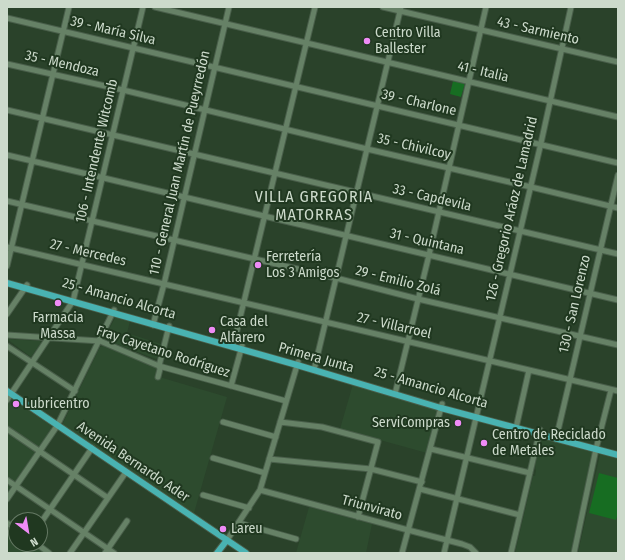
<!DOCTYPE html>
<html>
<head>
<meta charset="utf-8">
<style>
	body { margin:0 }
	#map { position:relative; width:625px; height:560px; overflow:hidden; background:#2a422a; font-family:"Fira Sans Condensed",sans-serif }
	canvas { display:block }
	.frame { position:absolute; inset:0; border:8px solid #ccdacb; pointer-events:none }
	.north { position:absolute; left:8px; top:512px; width:40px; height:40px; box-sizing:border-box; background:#203820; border:1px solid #657964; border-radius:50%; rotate:149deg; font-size:11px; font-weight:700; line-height:16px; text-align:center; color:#ccdacb }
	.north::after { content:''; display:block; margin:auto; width:14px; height:18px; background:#ef8bf6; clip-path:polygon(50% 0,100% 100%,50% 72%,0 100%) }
</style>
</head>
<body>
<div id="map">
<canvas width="625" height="560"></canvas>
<div class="frame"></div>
<div class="north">N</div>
</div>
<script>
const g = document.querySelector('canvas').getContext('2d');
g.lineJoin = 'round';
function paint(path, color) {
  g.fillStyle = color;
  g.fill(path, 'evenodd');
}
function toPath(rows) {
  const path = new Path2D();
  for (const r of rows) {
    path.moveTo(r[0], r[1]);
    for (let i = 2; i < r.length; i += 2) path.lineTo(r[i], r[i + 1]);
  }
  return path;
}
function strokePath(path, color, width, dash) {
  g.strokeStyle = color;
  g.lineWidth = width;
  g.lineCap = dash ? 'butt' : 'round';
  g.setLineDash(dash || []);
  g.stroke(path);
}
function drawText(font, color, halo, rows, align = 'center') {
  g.font = font + ' "Fira Sans Condensed",sans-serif';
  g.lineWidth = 4;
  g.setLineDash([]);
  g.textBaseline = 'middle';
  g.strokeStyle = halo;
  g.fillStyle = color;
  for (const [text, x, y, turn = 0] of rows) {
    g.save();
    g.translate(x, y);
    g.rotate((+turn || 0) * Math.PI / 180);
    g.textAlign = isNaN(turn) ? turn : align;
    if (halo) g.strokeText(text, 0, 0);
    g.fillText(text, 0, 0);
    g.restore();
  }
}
const built = toPath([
	[117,317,130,321,127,333,161,344,157,358,156,359,106,340,105,337,115,318],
	[7,339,40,341,41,343,31,357],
	[103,346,158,368,156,376,227,397,194,513,63,425,63,423,100,347],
	[353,384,438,410,427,453,340,429],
	[7,396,53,427,7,493],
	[542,438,592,452,593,453,571,553,515,553,533,476,535,476,536,471,535,466,541,439],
	[602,454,618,459,618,553,578,553,600,455],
	[309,507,372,524,366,553,296,553],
	[7,525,16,532,16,544,33,544,46,553,7,553]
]);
const green = toPath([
	[453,81,465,83,461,97,450,94],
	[599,473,618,478,618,513,616,520,589,513]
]);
const minor = toPath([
	[155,7,618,117],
	[383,7,618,62],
	[7,18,618,163],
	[7,64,123,90,367,149,531,187,618,208],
	[7,110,618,254],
	[7,155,618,300],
	[7,201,336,278,418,299,618,345],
	[7,247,618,391],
	[7,266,69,7],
	[7,314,27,285],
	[153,325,164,284,229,7],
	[7,335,100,341,159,366,286,401],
	[7,346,75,391],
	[233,347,315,7],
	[314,370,401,7],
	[158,377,160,369,159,366,169,326],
	[231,386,242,346],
	[395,394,429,255,486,7],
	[7,400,73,301,143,7],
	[223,422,276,437],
	[280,422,322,427,378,442,358,517],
	[516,428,529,370],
	[7,429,108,498],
	[556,439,618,175],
	[431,449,530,473],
	[213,458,265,473],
	[269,459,371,469,422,482],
	[7,480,114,553],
	[420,489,520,515],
	[260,490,408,530,462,544,470,547,476,553],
	[203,495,249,508],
	[7,499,57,426,114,310],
	[7,523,16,529],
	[239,523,296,539],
	[40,524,92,448],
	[227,540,260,490,298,362],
	[37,544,49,553],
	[70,553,126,472],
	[105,553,127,521],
	[402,553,442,404],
	[444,553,541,143,571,7],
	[511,553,540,430],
	[574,553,596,449,611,390]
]);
const major = toPath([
	[7,283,297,365,441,408,618,455],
	[7,391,246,553],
	[217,553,227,540]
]);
const markers = [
	[367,41,4,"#ef8bf6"],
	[258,265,4,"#ef8bf6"],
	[58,303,4,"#ef8bf6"],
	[212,330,4,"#ef8bf6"],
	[16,404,4,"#ef8bf6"],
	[458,423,4,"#ef8bf6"],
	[484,443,4,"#ef8bf6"],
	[223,529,4,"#ef8bf6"]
];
const streetNames = [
	["39 - María Silva",113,31,13],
	["43 - Sarmiento",538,31,13],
	["35 - Mendoza",62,64,13],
	["41 - Italia",483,72,13],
	["39 - Charlone",419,103,13],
	["35 - Chivilcoy",414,147,13],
	["106 - Intendente Witcomb",97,151,-77],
	["110 - General Juan Martín de Pueyrredón",180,163,-77],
	["33 - Capdevila",432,198,13],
	["126 - Gregorio Aráoz de Lamadrid",512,209,-77],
	["31 - Quintana",427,242,13],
	["27 - Mercedes",88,253,13],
	["29 - Emilio Zolá",398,281,14],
	["25 - Amancio Alcorta",119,299,16],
	["130 - San Lorenzo",575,304,-77],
	["27 - Villarroel",394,326,13],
	["Fray Cayetano Rodríguez",163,352,18],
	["Primera Junta",316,358,16],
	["25 - Amancio Alcorta",431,388,16],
	["Avenida Bernardo Ader",133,462,34],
	["Triunvirato",372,508,15]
];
const poiNames = [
	["Centro Villa",375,33],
	["Ballester",375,49],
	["Ferretería",266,257],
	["Los 3 Amigos",266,273],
	["Farmacia",58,318,"center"],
	["Massa",58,334,"center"],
	["Casa del",220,322],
	["Alfarero",220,338],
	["Lubricentro",24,404],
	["ServiCompras",450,423,"right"],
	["Centro de Reciclado",492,435],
	["de Metales",492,451],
	["Lareu",231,529]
];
const quarterNames = [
	["VILLA GREGORIA",314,198],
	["MATORRAS",314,216]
];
paint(built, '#2d4b2e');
paint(green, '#176d22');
strokePath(minor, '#495e4a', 7);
strokePath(major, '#495e4a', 8);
strokePath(minor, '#668166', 5);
strokePath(major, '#49b3b2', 6);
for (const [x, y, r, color] of markers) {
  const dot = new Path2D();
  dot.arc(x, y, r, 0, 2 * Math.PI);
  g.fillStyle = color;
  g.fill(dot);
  strokePath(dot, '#203820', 1.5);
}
drawText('14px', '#ccdacb', '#203820', streetNames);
drawText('14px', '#ccdacb', '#203820', poiNames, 'left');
g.letterSpacing = '1px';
drawText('16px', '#ccdacb', '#203820', quarterNames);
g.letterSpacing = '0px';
</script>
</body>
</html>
